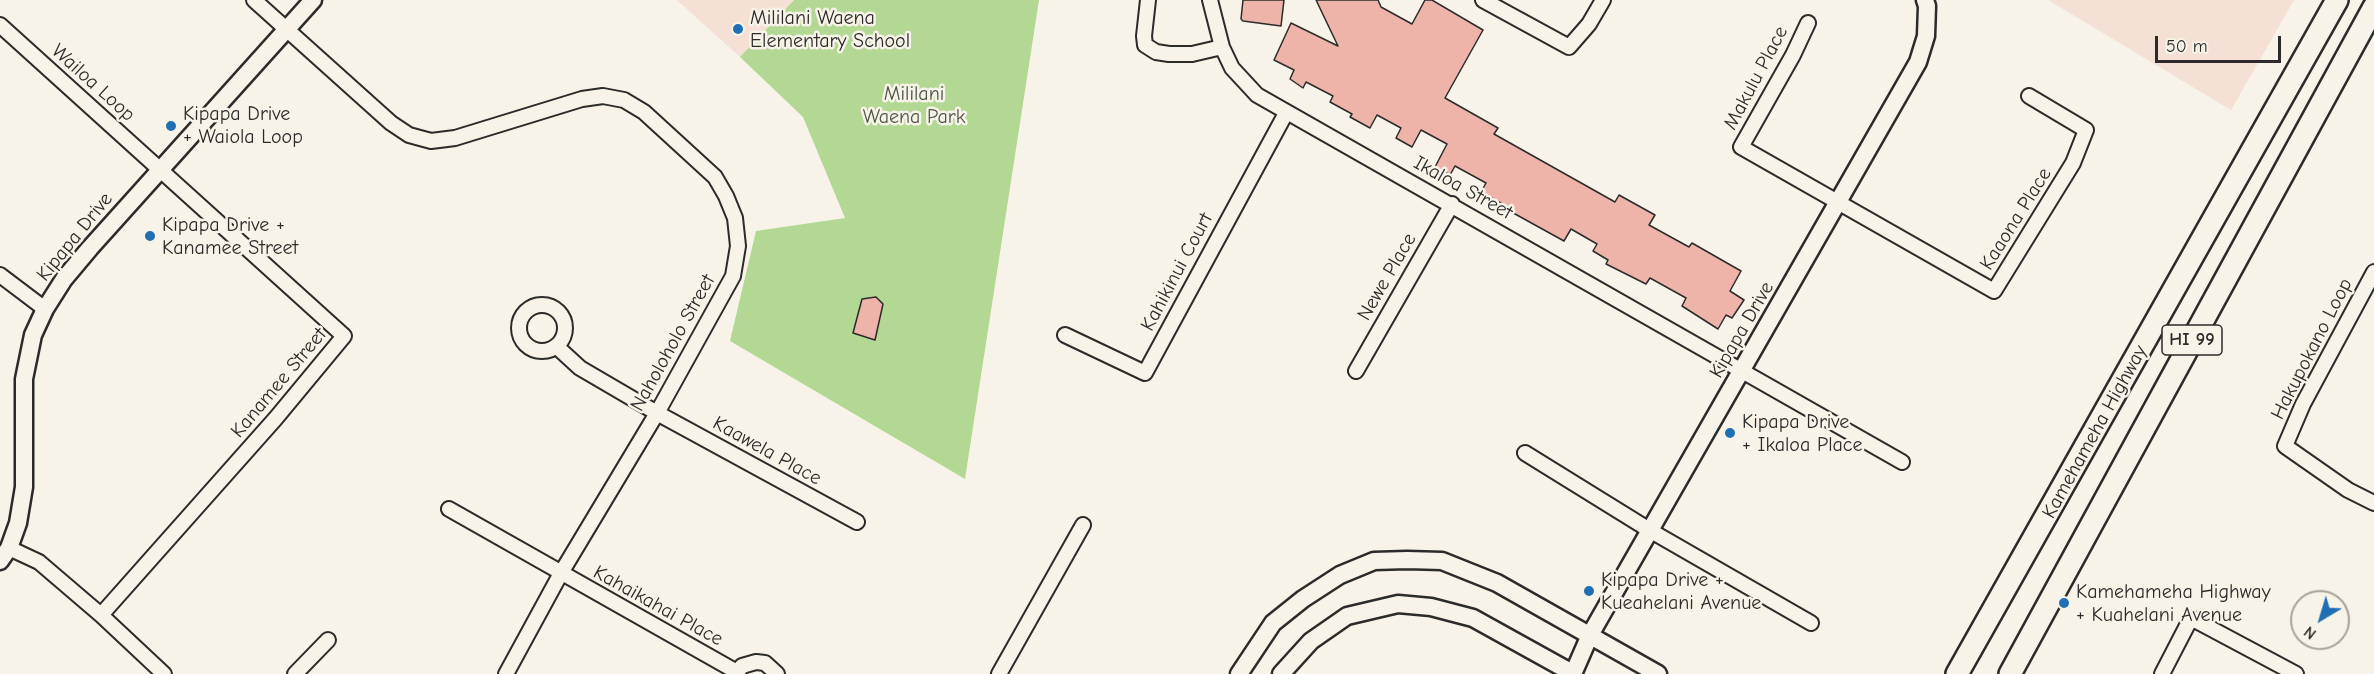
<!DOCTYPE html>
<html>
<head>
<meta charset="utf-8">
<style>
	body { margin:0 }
	#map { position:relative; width:2374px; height:674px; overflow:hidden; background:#f7f3e8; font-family:"Comic Neue",sans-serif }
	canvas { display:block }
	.north { position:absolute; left:2290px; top:590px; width:60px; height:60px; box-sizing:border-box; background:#f7f3e8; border:2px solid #a5a39c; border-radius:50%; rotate:218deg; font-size:16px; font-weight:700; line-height:24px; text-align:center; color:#2b2b2b }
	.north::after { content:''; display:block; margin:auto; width:21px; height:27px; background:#1f6fb2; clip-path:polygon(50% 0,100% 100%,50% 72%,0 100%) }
	.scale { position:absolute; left:2155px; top:36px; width:126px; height:27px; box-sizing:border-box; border:3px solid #2b2b2b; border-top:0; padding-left:8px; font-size:18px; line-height:21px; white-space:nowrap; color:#2b2b2b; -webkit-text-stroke:4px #f7f3e8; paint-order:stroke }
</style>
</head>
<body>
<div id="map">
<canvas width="2374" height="674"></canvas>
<div class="north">N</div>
<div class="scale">50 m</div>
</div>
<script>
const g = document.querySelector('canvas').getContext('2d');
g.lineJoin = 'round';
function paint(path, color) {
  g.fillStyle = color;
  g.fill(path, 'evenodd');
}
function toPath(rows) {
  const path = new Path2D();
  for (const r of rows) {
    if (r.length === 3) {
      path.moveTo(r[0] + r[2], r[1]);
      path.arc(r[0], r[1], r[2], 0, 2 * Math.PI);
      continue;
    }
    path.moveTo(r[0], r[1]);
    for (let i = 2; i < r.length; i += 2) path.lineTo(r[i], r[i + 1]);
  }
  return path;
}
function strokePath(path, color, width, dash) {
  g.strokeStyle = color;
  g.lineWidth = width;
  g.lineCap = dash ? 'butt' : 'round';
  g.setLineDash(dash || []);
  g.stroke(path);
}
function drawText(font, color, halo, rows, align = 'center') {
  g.font = font + ' "Comic Neue",sans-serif';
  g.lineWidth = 5;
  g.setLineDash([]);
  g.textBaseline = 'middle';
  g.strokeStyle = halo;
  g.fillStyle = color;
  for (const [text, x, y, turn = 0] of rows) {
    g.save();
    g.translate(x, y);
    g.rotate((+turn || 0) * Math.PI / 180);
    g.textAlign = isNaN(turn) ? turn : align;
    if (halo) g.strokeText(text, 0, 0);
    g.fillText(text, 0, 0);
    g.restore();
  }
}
const built = toPath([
	[677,0,794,0,740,57],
	[2048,0,2294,0,2231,110]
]);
const green = toPath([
	[794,0,1039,0,965,479,730,341,756,231,845,218,803,117,740,57]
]);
const building = toPath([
	[1243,0,1284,0,1281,26,1243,21,1241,19,1243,0],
	[1316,0,1378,0,1381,7,1412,24,1425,0,1432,0,1483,30,1445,98,1498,128,1494,134,1615,202,1619,195,1655,215,1649,225,1689,247,1692,243,1741,271,1730,291,1744,300,1732,318,1726,315,1718,329,1682,306,1686,298,1650,278,1646,284,1606,264,1608,260,1593,251,1597,244,1571,229,1564,241,1506,209,1508,207,1481,192,1486,183,1455,166,1450,175,1435,167,1447,144,1421,130,1412,147,1396,138,1401,128,1377,115,1370,128,1350,117,1352,114,1330,102,1333,96,1306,82,1303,88,1290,79,1294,70,1274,60,1291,23,1338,46,1316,0],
	[876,297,883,304,875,340,853,333,862,299,876,297]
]);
const minor = toPath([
	[254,0,391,123,409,135,431,141,455,138,582,99,603,96,624,100,644,112,715,177,726,196,735,218,738,246,733,276,657,413,561,573,506,674],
	[1148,0,1144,36,1145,45,1156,52,1169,54,1192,54,1222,47],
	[1210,0,1222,47,1232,68,1257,95,1902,462],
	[1483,0,1569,47,1589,24,1603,0],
	[1808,23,1793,55,1741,147,1994,291,2073,163,2086,130,2029,96],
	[0,25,344,336,276,418,101,615],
	[2374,272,2303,404,2285,446,2348,490,2374,503],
	[0,275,45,309],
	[542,328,23],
	[1065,335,1145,373,1286,113],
	[556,346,580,368,657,413,857,522],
	[1356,371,1452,204],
	[1525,453,1651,531,1811,623],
	[449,509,737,672],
	[9,548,39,562,101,615,164,674],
	[295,674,328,640],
	[736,674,742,666,756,662,765,663,777,674],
	[999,674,1083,525],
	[2162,674,2191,618,2296,674]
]);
const tertiary = toPath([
	[0,561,9,548,18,523,24,487,24,379,33,335,45,309,64,279,90,248,313,0],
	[1239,674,1273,623,1303,599,1340,575,1374,561,1407,560,1442,561,1497,583,1658,674],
	[1281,674,1311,641,1347,616,1398,604,1431,607,1473,618,1574,674],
	[1573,674,1590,635,1918,62,1926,36,1927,6,1925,0]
]);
const primary = toPath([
	[1957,674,2337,0],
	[2010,674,2374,7]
]);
const markers = [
	[738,29,6,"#1f6fb2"],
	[171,126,6,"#1f6fb2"],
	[150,236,6,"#1f6fb2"],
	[1730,433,6,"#1f6fb2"],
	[1589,591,6,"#1f6fb2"],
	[2064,603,6,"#1f6fb2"]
];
const shields = [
	[2192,340,60]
];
const shieldNames = [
	["HI 99",2192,340]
];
const poiNames = [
	["Mililani Waena",750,18],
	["Elementary School",750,41],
	["Kipapa Drive",183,114],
	["+ Waiola Loop",183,137],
	["Kipapa Drive +",162,225],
	["Kanamee Street",162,248],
	["Kipapa Drive",1742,422],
	["+ Ikaloa Place",1742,445],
	["Kipapa Drive +",1601,580],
	["Kueahelani Avenue",1601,603],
	["Kamehameha Highway",2076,592],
	["+ Kuahelani Avenue",2076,615]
];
const streetNames = [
	["Makulu Place",1756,78,-62],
	["Wailoa Loop",93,83,42],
	["Ikaloa Street",1463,188,29],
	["Kaaona Place",2016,219,-58],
	["Kipapa Drive",75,237,-51],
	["Kahikinui Court",1177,272,-62],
	["Newe Place",1387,277,-60],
	["Kipapa Drive",1742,330,-60],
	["Naholoholo Street",673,343,-61],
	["Hakupokano Loop",2312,349,-63],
	["Kanamee Street",279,383,-50],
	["Kamehameha Highway",2095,432,-61],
	["Kaawela Place",767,451,29],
	["Kahaikahai Place",658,606,29]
];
const parkNames = [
	["Mililani",914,94],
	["Waena Park",914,117]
];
paint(built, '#f4e0d5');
paint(green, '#b3d893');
paint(building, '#eeb4a9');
strokePath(building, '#2b2b2b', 1.5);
strokePath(minor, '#2b2b2b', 18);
strokePath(tertiary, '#2b2b2b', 21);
strokePath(primary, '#2b2b2b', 26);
strokePath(minor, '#f7f3e8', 14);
strokePath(tertiary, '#f7f3e8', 16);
strokePath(primary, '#f7f3e8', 21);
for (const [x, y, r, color] of markers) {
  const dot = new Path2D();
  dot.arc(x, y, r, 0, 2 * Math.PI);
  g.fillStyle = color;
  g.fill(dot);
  strokePath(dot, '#f7f3e8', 2);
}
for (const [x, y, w] of shields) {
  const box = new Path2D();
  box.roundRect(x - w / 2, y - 15, w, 30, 4.5);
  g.fillStyle = '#f7f3e8';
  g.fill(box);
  strokePath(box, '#2b2b2b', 1.5);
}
drawText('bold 18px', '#2b2b2b', null, shieldNames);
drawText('20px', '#2b2b2b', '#f7f3e8', poiNames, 'left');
drawText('20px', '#2b2b2b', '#f7f3e8', streetNames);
drawText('20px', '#4d5645', '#f7f3e8', parkNames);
</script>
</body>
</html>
